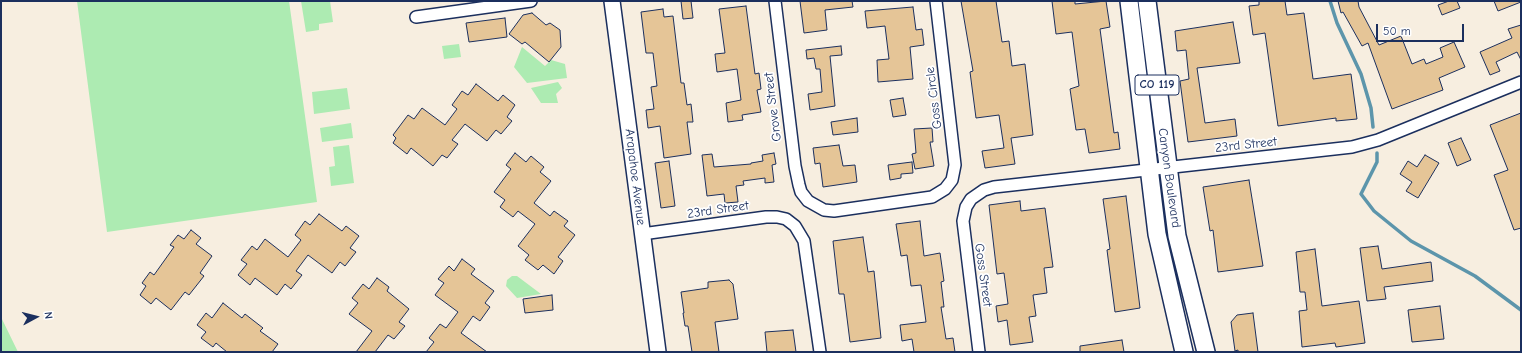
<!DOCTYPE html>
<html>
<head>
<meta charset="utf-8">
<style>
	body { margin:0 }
	#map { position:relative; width:1522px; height:353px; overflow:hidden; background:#f7eee0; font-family:"Comic Neue",sans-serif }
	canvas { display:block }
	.frame { position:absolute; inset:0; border:2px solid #1b2f5e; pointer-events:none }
	.north { position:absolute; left:16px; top:297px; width:40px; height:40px; -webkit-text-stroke:3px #fff; paint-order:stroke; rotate:83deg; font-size:11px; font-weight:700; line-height:16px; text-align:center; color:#1b2f5e }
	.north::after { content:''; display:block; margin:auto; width:14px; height:18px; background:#1b2f5e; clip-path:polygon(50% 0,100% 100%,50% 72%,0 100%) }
	.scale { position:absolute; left:1376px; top:24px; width:88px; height:18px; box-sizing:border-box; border:2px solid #1b2f5e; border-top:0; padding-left:5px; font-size:12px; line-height:14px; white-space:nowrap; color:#1b2f5e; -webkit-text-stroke:3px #fff; paint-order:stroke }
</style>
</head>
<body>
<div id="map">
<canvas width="1522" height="353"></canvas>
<div class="frame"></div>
<div class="north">N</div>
<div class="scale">50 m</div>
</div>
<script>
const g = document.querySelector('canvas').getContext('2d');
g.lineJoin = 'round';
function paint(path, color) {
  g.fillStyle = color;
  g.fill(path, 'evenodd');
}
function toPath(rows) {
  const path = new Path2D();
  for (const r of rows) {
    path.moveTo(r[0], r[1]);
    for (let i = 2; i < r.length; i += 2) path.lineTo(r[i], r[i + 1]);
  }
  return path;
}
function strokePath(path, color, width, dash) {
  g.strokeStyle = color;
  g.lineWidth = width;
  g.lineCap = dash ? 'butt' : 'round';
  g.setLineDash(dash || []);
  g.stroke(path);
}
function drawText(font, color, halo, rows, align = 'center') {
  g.font = font + ' "Comic Neue",sans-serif';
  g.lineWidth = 3.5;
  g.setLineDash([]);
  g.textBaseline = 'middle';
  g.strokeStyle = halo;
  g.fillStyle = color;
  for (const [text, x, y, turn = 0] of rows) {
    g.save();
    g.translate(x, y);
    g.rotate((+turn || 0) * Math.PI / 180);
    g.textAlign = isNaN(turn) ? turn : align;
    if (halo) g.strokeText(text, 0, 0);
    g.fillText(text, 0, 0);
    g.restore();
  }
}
const green = toPath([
	[77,1,289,1,317,202,107,232],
	[301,1,330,1,333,22,319,24,319,30,306,32],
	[459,44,461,57,444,59,442,46],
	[522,47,545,66,551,60,565,64,567,78,527,83,514,67],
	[558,82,562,88,556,94,558,103,541,103,531,88],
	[347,88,350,109,314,114,312,92],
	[351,123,353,138,322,142,320,128],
	[349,145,354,183,331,186,329,167,335,166,333,147],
	[512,276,517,276,541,294,517,298,506,286,507,280],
	[1,317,18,352,1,352]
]);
const stream = toPath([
	[1330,1,1337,23,1361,74,1371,108,1373,127],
	[1377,153,1377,162,1361,194,1374,211,1411,241,1475,276,1521,310]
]);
const building = toPath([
	[681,1,691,1,693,18,683,19,681,1],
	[800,1,852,1,853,7,825,10,827,30,804,33,800,1],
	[961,1,996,1,1002,42,1009,41,1012,66,1025,64,1033,135,1011,138,1015,164,985,168,982,151,1004,148,999,115,976,118,970,72,973,71,961,1],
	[1052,1,1075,1,1075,4,1106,1,1110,27,1100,29,1114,133,1118,132,1120,149,1089,153,1085,129,1076,130,1070,89,1079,86,1072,32,1056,34,1052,1],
	[1259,1,1285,1,1287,15,1304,13,1313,79,1351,74,1357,119,1336,121,1336,118,1278,126,1265,33,1253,35,1249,6,1259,5,1259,1],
	[1338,1,1358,1,1359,7,1379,45,1401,36,1412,64,1424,59,1426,64,1443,57,1440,48,1454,42,1465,67,1439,78,1443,90,1392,109,1368,43,1362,46,1343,12,1341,13,1338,1],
	[1449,1,1457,1,1460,8,1442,15,1438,5,1449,1],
	[1494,1,1521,1,1521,2,1498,11,1494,1],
	[746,6,755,74,759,73,761,89,757,90,761,112,742,115,743,120,728,122,726,103,741,100,737,69,717,72,715,54,725,53,719,9,746,6],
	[913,7,916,30,922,29,924,45,910,47,913,79,878,82,877,60,889,59,885,26,867,28,865,11,913,7],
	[663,9,664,17,673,16,681,83,684,83,687,105,691,104,693,122,687,122,691,154,664,158,660,126,648,128,646,110,654,109,651,87,657,86,653,53,646,53,641,12,663,9],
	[532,13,546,25,550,23,560,30,561,47,549,62,525,42,522,44,509,34,523,15,532,13],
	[505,18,507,37,469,42,466,23,505,18],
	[1233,22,1240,63,1197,68,1205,123,1235,119,1237,136,1188,142,1180,81,1189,79,1186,50,1177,51,1175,31,1233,22],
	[1521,25,1521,60,1517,52,1496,62,1500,71,1490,75,1480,52,1512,38,1508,29,1521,25],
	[841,46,842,55,830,56,835,106,810,110,808,94,822,92,820,69,816,69,814,58,807,59,806,50,841,46],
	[476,84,498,101,503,95,515,105,507,117,512,121,501,134,496,130,487,141,465,124,452,140,458,144,447,158,442,155,433,166,411,148,407,154,393,143,396,138,393,135,408,115,414,119,422,108,445,125,457,109,452,105,462,91,468,95,476,84],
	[903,98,906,115,893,117,890,100,903,98],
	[1521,113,1521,228,1514,230,1494,175,1508,170,1490,125,1521,113],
	[857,118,858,132,833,135,831,122,857,118],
	[932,128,933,142,930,142,934,166,915,169,912,154,916,153,914,129,932,128],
	[1461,138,1471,160,1457,166,1448,143,1461,138],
	[839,145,843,166,855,165,857,182,823,187,820,163,815,164,813,148,839,145],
	[515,153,526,162,531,156,544,167,540,172,551,181,534,203,550,216,554,211,568,221,564,226,575,235,558,257,563,261,554,274,543,265,538,270,525,260,529,255,518,246,535,224,518,211,513,217,500,207,505,200,494,192,511,169,506,165,515,153],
	[774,153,776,164,772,165,774,182,765,183,765,178,743,181,744,185,736,186,738,202,725,203,724,194,707,196,702,155,712,154,714,167,751,164,751,163,763,161,762,155,774,153],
	[1425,155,1439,163,1418,198,1406,191,1412,182,1400,174,1408,161,1417,167,1425,155],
	[669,161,675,206,661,208,655,163,669,161],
	[912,162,913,173,901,174,901,178,890,180,888,165,912,162],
	[1249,180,1263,266,1218,272,1213,230,1210,231,1203,187,1249,180],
	[1126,196,1140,308,1115,312,1107,250,1110,249,1103,199,1126,196],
	[1020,201,1021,211,1045,208,1053,267,1044,268,1047,293,1033,295,1036,316,1029,317,1033,342,1010,345,1007,320,998,322,996,306,1008,304,1004,273,997,274,989,205,1020,201],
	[319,214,342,231,346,226,359,236,350,248,356,252,345,266,340,262,332,273,308,255,296,271,302,275,291,289,285,284,277,295,255,278,250,285,238,275,247,264,241,260,252,246,257,250,265,239,288,257,301,240,295,235,305,221,310,225,319,214],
	[920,221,924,256,940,253,944,281,941,282,944,307,941,307,946,339,953,338,955,352,914,352,912,339,902,341,900,325,926,322,921,285,911,286,907,255,901,256,896,224,920,221],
	[191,230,201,238,196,244,212,256,200,273,204,276,189,295,185,292,171,310,156,298,151,304,140,295,146,286,142,283,150,272,154,275,174,247,170,245,178,235,184,239,191,230],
	[863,237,868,272,874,271,881,338,850,342,844,294,839,294,833,241,863,237],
	[1378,246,1382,269,1431,262,1433,281,1384,287,1386,299,1367,301,1360,248,1378,246],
	[1315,249,1322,306,1359,301,1365,343,1336,347,1335,343,1302,347,1299,311,1307,310,1305,292,1300,292,1296,252,1315,249],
	[462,259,475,269,471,274,494,291,485,303,490,307,480,321,473,316,461,333,487,352,426,352,434,342,429,338,440,324,446,328,458,312,435,295,444,283,438,279,449,266,454,271,462,259],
	[377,278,389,287,387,291,409,309,399,322,405,326,394,339,388,335,375,352,356,352,372,331,349,314,358,303,352,298,363,284,369,289,377,278],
	[729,280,733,284,738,319,715,322,719,352,692,352,688,326,685,326,683,313,684,313,681,292,708,288,708,282,729,280],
	[552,295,553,310,525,313,523,299,552,295],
	[223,303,242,318,245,314,263,328,260,331,278,344,272,352,227,352,216,343,213,347,201,338,206,332,197,325,206,313,212,318,223,303],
	[1440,306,1444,339,1412,342,1408,310,1440,306],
	[1253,313,1258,352,1238,352,1238,350,1235,351,1231,322,1237,315,1253,313],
	[793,330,796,352,767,352,765,332,793,330],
	[1122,340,1124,352,1080,352,1080,346,1122,340]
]);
const minor = toPath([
	[775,1,795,166,799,185,801,192,808,201,824,210,834,211,932,197,945,189,952,180,955,165,936,1],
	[416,17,531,1],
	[642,234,766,217,777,217,786,219,795,226,804,241,820,352],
	[979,352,963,221,966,207,971,199,984,190,994,187,1352,147,1378,140,1521,82]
]);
const secondary = toPath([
	[612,1,658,352]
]);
const primary = toPath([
	[1129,1,1157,234,1184,352],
	[1147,1,1177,236,1206,352]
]);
const shields = [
	[1157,85,44]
];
const shieldNames = [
	["CO 119",1157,85]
];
const streetNames = [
	["Goss Circle",934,98,-97],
	["Grove Street",773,107,-97],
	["23rd Street",1246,145,-6],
	["Arapahoe Avenue",635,177,83],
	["Canyon Boulevard",1169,178,82],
	["23rd Street",718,210,-8],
	["Goss Street",983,275,82]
];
paint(green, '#adebb2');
strokePath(stream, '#5c95ab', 3.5);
paint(building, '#e5c597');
strokePath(building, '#1b2f5e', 1);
strokePath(minor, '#1b2f5e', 14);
strokePath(secondary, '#1b2f5e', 18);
strokePath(primary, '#1b2f5e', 20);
strokePath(minor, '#fff', 11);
strokePath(secondary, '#fff', 15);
strokePath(primary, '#fff', 17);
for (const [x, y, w] of shields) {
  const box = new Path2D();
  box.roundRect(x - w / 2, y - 10, w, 20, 3);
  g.fillStyle = '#fff';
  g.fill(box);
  strokePath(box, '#1b2f5e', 1);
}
drawText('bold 12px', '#1b2f5e', null, shieldNames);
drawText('13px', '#1b2f5e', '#fff', streetNames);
</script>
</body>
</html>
